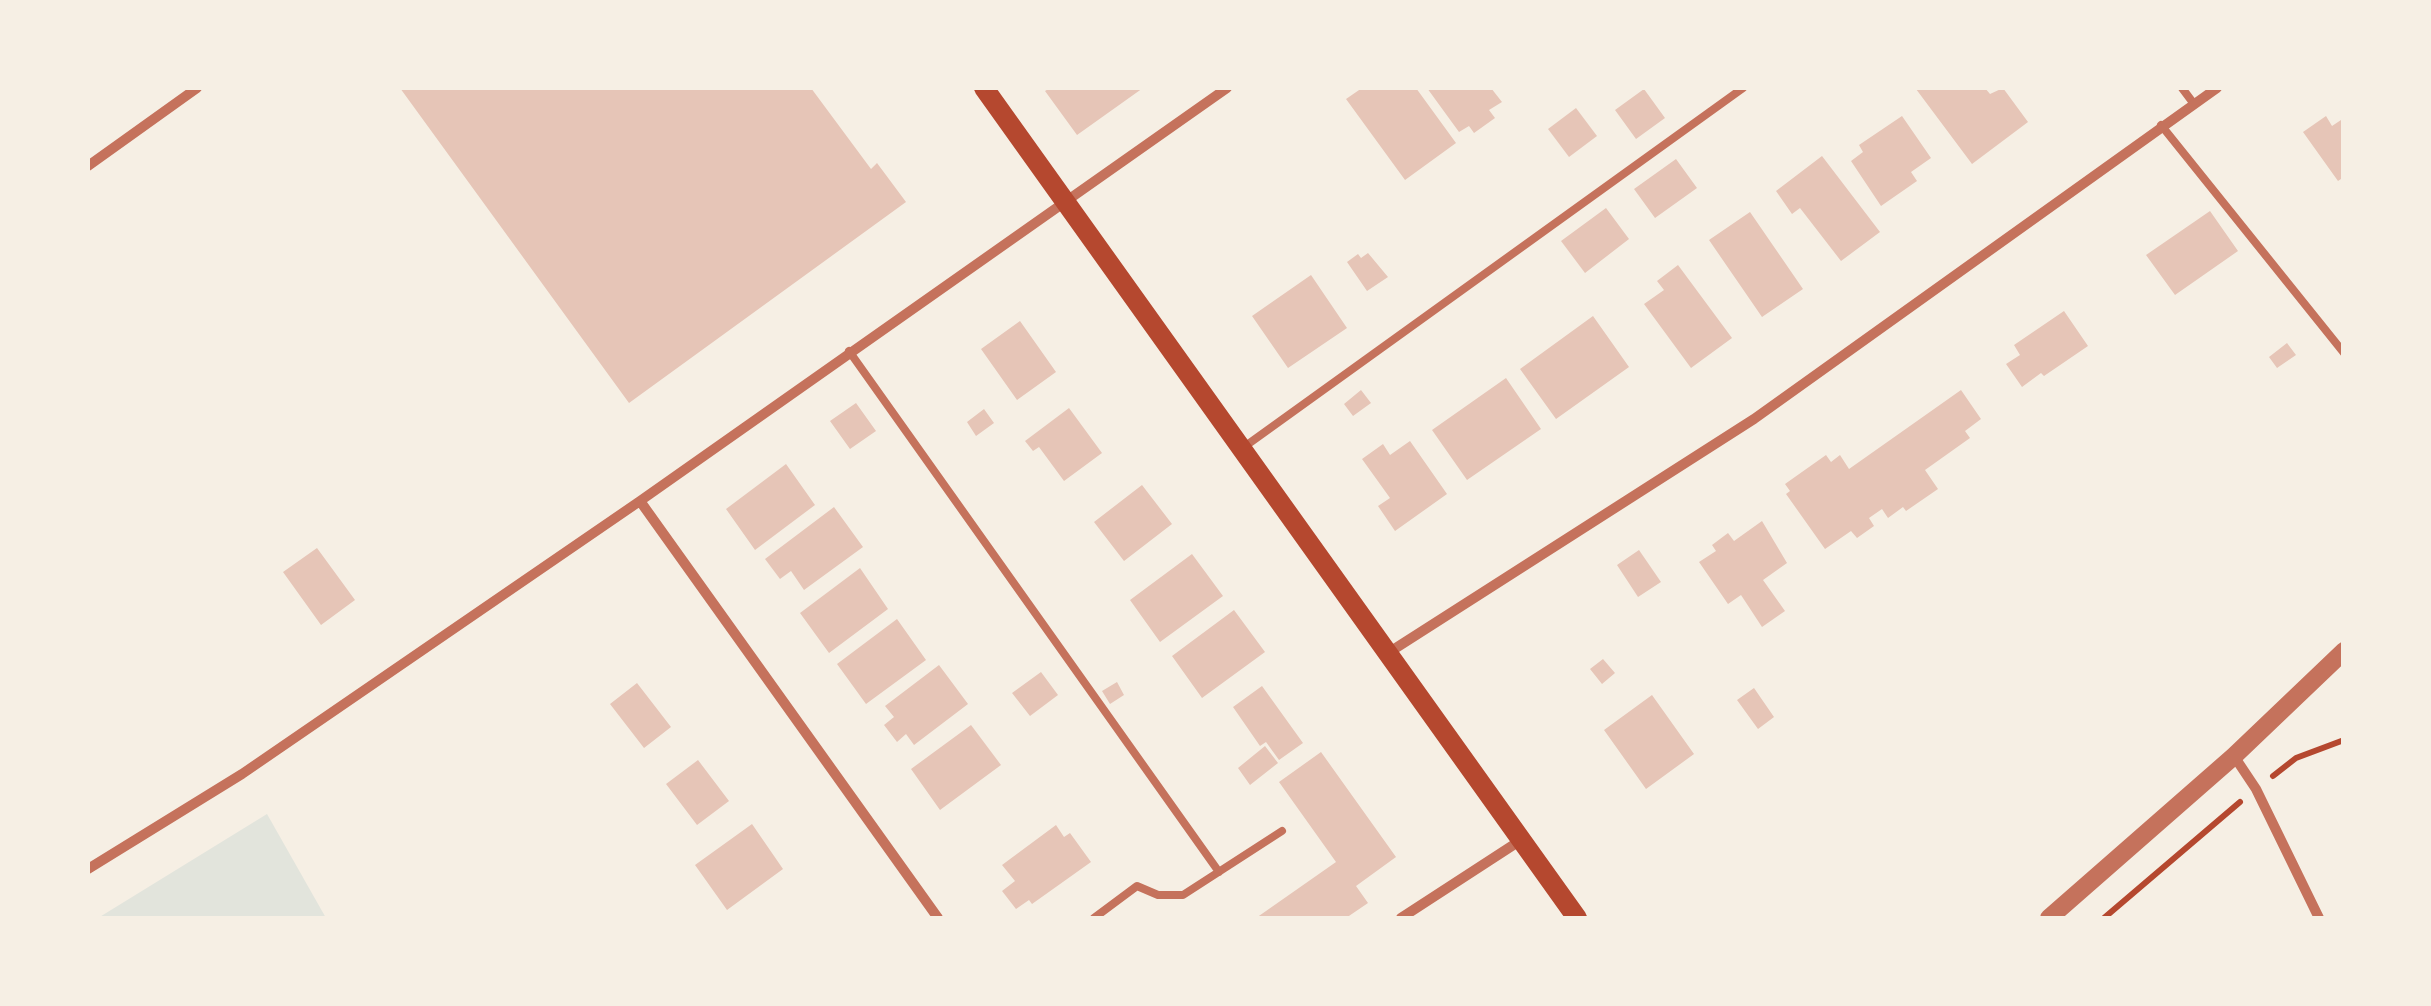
<!DOCTYPE html>
<html>
<head>
<meta charset="utf-8">
<style>
	body { margin:0 }
	#map { position:relative; width:2431px; height:1006px; overflow:hidden; background:#f6efe4; font-family:Figtree,sans-serif }
	canvas { display:block }
	.frame { position:absolute; inset:0; border:90px solid #f6efe4; pointer-events:none }
</style>
</head>
<body>
<div id="map">
<canvas width="2431" height="1006"></canvas>
<div class="frame"></div>
</div>
<script>
const g = document.querySelector('canvas').getContext('2d');
g.lineJoin = 'round';
function paint(path, color) {
  g.fillStyle = color;
  g.fill(path, 'evenodd');
}
function toPath(rows) {
  const path = new Path2D();
  for (const r of rows) {
    path.moveTo(r[0], r[1]);
    for (let i = 2; i < r.length; i += 2) path.lineTo(r[i], r[i + 1]);
  }
  return path;
}
function strokePath(path, color, width, dash) {
  g.strokeStyle = color;
  g.lineWidth = width;
  g.lineCap = dash ? 'butt' : 'round';
  g.setLineDash(dash || []);
  g.stroke(path);
}
const green = toPath([
	[267,814,326,918,98,918]
]);
const building = toPath([
	[400,88,811,88,871,169,877,163,906,202,629,403],
	[1050,88,1143,88,1077,135,1045,91],
	[1362,88,1416,88,1456,143,1405,180,1346,99],
	[1427,88,1491,88,1502,102,1489,110,1495,118,1474,133,1469,126,1459,132],
	[1919,88,1985,88,1990,94,2003,88,2028,122,1972,164,1916,89],
	[1644,89,1665,118,1636,139,1615,110],
	[1576,108,1597,136,1569,157,1548,129],
	[1902,116,1931,158,1911,172,1917,181,1881,206,1851,161,1863,152,1859,145],
	[2326,116,2332,126,2344,118,2344,177,2338,181,2303,132],
	[1822,156,1880,232,1841,261,1800,208,1792,214,1776,191],
	[1676,159,1697,188,1655,218,1634,189],
	[1606,208,1629,239,1585,273,1561,241],
	[2210,211,2238,251,2175,295,2146,255],
	[1750,212,1803,289,1762,317,1709,240],
	[1368,253,1388,277,1367,291,1347,262,1358,254,1361,258],
	[1678,265,1732,338,1691,368,1644,304,1664,290,1657,281],
	[1311,275,1347,328,1288,368,1252,316],
	[2064,311,2088,346,2044,376,2041,373,2022,387,2006,364,2020,355,2014,345],
	[1593,316,1629,367,1556,419,1520,369],
	[1020,321,1056,372,1017,400,981,349],
	[2287,343,2296,355,2277,368,2269,357],
	[1506,378,1541,429,1467,480,1432,430],
	[1361,390,1371,403,1353,416,1344,404],
	[1961,390,1981,419,1965,431,1970,438,1925,470,1938,489,1906,511,1903,507,1888,518,1882,509,1869,518,1874,526,1857,538,1851,531,1825,549,1786,494,1790,491,1785,484,1826,455,1831,462,1840,455,1849,469],
	[856,403,876,431,850,449,830,421],
	[1069,408,1102,453,1064,481,1039,447,1033,451,1025,441],
	[984,409,994,423,976,436,967,422],
	[1410,441,1447,494,1395,531,1378,506,1390,498,1362,459,1383,444,1390,455],
	[786,464,815,505,755,550,726,509],
	[1142,485,1172,524,1124,561,1094,522],
	[834,507,863,547,804,590,791,571,780,579,765,559],
	[1762,521,1787,563,1763,580,1785,611,1762,627,1741,595,1728,604,1699,562,1716,551,1712,545,1728,533,1734,541],
	[317,548,355,600,321,625,283,572],
	[1639,550,1661,582,1638,597,1617,565],
	[1192,554,1223,596,1160,642,1130,600],
	[860,568,888,609,829,653,800,613],
	[1234,610,1265,652,1202,698,1172,656],
	[897,619,926,660,866,704,837,664],
	[1603,659,1615,673,1602,684,1590,669],
	[939,665,968,704,914,745,906,734,897,742,884,725,894,717,885,706],
	[1041,672,1058,695,1030,716,1012,693],
	[1117,682,1124,695,1110,704,1102,691],
	[637,683,671,727,644,748,610,704],
	[1262,686,1303,743,1279,760,1266,742,1260,746,1233,707],
	[1754,688,1774,717,1758,729,1737,700],
	[1652,695,1694,754,1646,789,1604,730],
	[971,725,1001,765,940,810,911,769],
	[1265,746,1278,763,1250,785,1238,768],
	[1321,752,1396,857,1356,886,1368,903,1346,918,1256,918,1336,862,1279,782],
	[698,760,729,801,697,825,666,784],
	[752,824,783,869,727,910,695,865],
	[1056,825,1064,837,1070,833,1091,862,1032,904,1029,900,1016,909,1002,891,1015,881,1002,865]
]);
const path = toPath([
	[2273,776,2296,758,2344,740],
	[2104,918,2240,802]
]);
const service = toPath([
	[2182,88,2194,104],
	[2161,125,2344,353],
	[849,351,1219,872],
	[1244,447,1743,88],
	[1094,918,1137,886,1158,895,1183,895,1282,831]
]);
const minor = toPath([
	[88,166,197,88],
	[640,501,938,918],
	[1388,653,1754,419,2217,88],
	[2234,756,2256,789,2319,918],
	[88,869,242,774,640,501,1227,88],
	[1401,918,1521,840]
]);
const tertiary = toPath([
	[2049,918,2234,756,2344,651]
]);
const secondary = toPath([
	[984,88,1577,918]
]);
paint(green, '#e2e4dc');
paint(building, '#e6c5b7');
strokePath(path, '#b5482f', 6);
strokePath(service, '#c5725c', 8);
strokePath(minor, '#c5725c', 10);
strokePath(tertiary, '#c5725c', 18);
strokePath(secondary, '#b5482f', 20);
</script>
</body>
</html>
